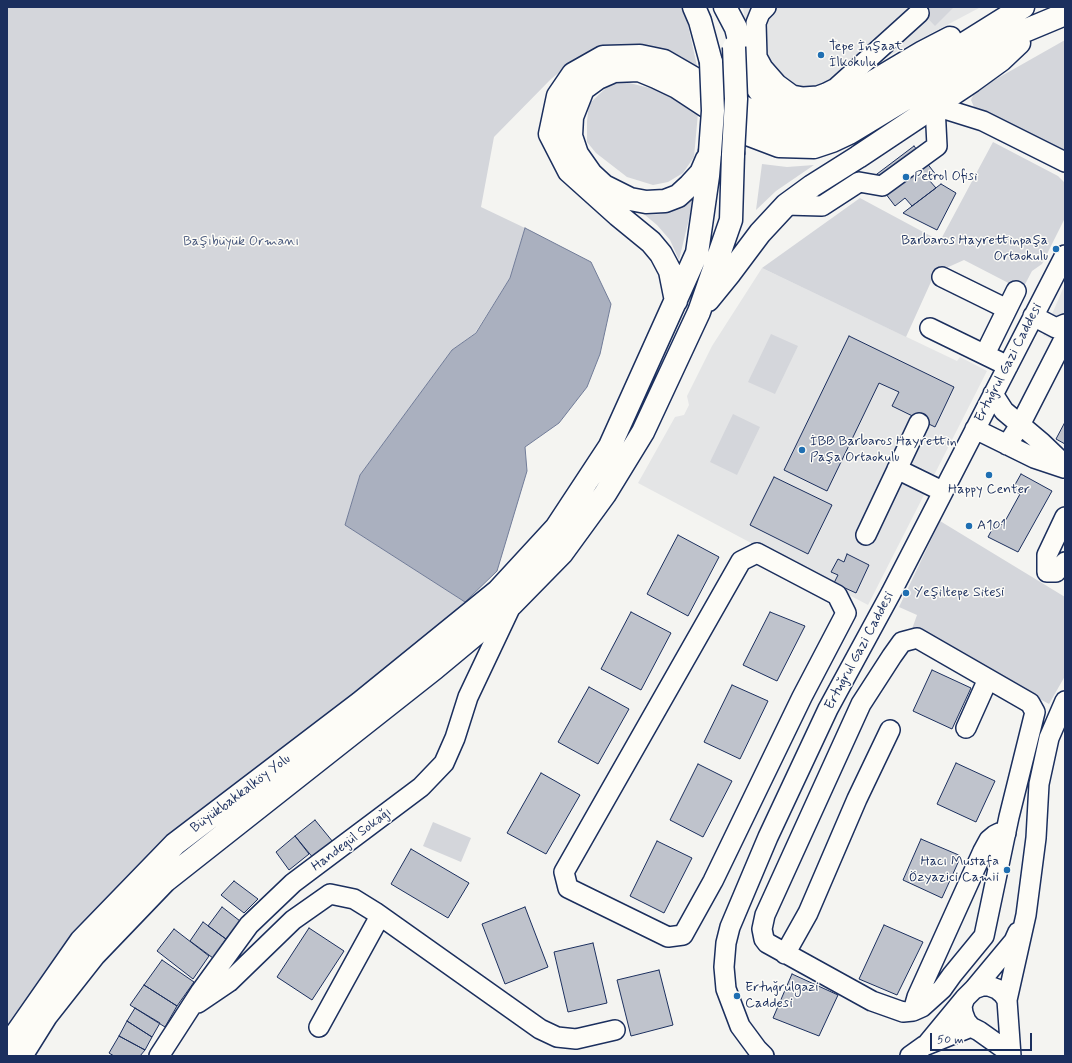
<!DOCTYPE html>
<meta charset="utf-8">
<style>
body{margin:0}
#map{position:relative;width:1072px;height:1063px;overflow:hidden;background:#f4f4f1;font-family:Mynerve,sans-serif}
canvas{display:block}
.frame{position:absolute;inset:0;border:8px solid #1b2f5e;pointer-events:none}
.scale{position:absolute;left:930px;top:1033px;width:102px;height:18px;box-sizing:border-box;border:2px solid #1b2f5e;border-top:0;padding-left:5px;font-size:12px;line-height:14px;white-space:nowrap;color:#1b2f5e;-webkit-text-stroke:3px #fdfcf7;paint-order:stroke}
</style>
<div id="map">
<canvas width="1072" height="1063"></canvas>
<div class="frame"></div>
<div class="scale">50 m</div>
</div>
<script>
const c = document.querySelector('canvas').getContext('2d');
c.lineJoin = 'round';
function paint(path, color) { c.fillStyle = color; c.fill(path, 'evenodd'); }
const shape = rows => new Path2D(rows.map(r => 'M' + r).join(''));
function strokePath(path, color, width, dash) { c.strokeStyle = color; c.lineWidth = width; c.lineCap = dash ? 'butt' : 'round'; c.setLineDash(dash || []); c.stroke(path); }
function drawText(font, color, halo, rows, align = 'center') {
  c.font = font + ' Mynerve,sans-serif'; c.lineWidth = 3; c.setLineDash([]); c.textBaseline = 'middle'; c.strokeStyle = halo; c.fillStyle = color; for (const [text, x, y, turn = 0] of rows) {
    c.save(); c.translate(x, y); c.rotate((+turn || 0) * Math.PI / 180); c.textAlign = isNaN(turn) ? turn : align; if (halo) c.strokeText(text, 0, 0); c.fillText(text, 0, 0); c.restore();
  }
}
const built = shape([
 [743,7,978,7,979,8,826,89,791,92,749,46],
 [762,268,957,361,960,357,987,371,868,605,638,483,675,417,684,415,689,405,687,396,712,346],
 [1065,284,1065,346,1043,335]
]);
const green = shape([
 [7,7,684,7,697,66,654,47,612,47,576,59,551,79,494,137,481,207,525,228,510,278,475,333,452,350,360,475,345,525,465,602,461,613,215,805,7,1038],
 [917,7,954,7,935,26],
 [1065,40,1065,153,979,111,974,107,971,100,975,91],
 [621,81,658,90,698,113,694,157,683,173,668,182,653,185,627,177,596,153,587,142,587,121,589,104,607,87],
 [993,142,1058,176,1065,183,1065,218,1042,264,1032,271,1022,290,964,260,935,273,906,337,762,268,860,198,940,241],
 [762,164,787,167,814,165,776,191,756,210],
 [696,190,679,260,670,240,657,225,645,215,660,214,680,207],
 [771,334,798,346,775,394,748,382],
 [733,414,760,427,737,475,710,462],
 [940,521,1065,597,1065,676,1049,704,912,629,917,615,899,607],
 [433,822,471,838,461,862,423,846]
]);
const water = shape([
 [525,228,591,262,611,304,600,354,587,387,559,423,525,447,527,471,497,571,465,602,345,525,360,475,452,350,476,333,510,278,525,228]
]);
const building = shape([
 [914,146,936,175,929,180,936,188,912,206,905,198,895,206,873,177,914,146],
 [941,184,956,193,937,230,903,213,941,184],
 [849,336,954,387,935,427,892,406,899,392,879,383,827,491,784,470,849,336],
 [1065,422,1065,444,1056,439,1065,422],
 [1021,474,1052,491,1018,552,988,537,996,522,1003,525,1020,494,1012,490,1021,474],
 [774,477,832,505,808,554,750,525,774,477],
 [678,535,719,557,688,616,647,594,678,535],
 [847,554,869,565,856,593,834,583,838,575,831,572,838,559,844,562,847,554],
 [631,612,671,633,641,690,601,669,631,612],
 [770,612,805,626,777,681,743,665,770,612],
 [932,670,971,688,952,729,913,711,932,670],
 [732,685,768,701,740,759,704,742,732,685],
 [589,687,629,709,598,764,558,742,589,687],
 [956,763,995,781,976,822,937,804,956,763],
 [698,764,732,781,703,837,670,820,698,764],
 [541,773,580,795,546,854,507,833,541,773],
 [315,820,333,842,314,859,295,836,315,820],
 [295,836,309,854,289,870,276,852,295,836],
 [921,839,961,856,942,898,903,880,921,839],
 [657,841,692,858,664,913,630,896,657,841],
 [411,849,469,883,448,918,391,884,411,849],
 [234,881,258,899,244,913,221,895,234,881],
 [222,907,240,921,226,939,208,926,222,907],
 [525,907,548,967,505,984,482,924,525,907],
 [203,922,226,939,213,958,190,941,203,922],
 [884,925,923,942,897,995,859,979,884,925],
 [309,928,344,951,312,1000,277,977,309,928],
 [174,929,209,956,193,979,157,951,174,929],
 [593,943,607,1003,568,1012,554,952,593,943],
 [162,960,194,982,177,1006,144,985,162,960],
 [659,970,673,1025,631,1036,617,980,659,970],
 [792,974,838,995,819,1036,773,1018,792,974],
 [144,985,177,1006,165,1027,130,1005,144,985],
 [135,1008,160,1023,152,1037,127,1021,135,1008],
 [127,1021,152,1037,145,1050,119,1036,127,1021],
 [119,1036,145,1050,140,1056,114,1056,109,1053,119,1036]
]);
const minor = shape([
 [766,7,760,13,756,23,757,57,763,68,777,84,792,95,803,97,818,96,826,93,836,88,919,13],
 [786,205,822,206,859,182,882,186,937,146,935,106,983,121,1065,162],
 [942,277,1007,309],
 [1033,316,1056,328,1065,324],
 [930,328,1008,366],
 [985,354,1016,291],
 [993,394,1004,411,1042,443,1065,465],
 [975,429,1034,458,1064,468],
 [1007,445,1020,425,1063,341],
 [897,469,942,491],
 [1065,517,1047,555,1047,572,1056,572,1065,562],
 [866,535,919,423],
 [757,553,837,595,846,613,802,697,713,881,683,935,668,937,568,888,564,872,741,561,757,553],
 [917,638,1030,703,1035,712,1009,817,984,936,952,975,942,989,922,1007,913,1011,903,1012,872,1001,767,943,764,939,762,929,765,915,861,704,892,656,902,642,917,638],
 [966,728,988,679],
 [785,954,808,913,857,799,890,730],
 [974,989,982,986,989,986,997,989,1003,994,1007,1000,1011,1056],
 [1007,1000,1026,915,1036,838,1039,784,1049,738,1065,701],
 [198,1003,229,982,293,920,330,894,354,899,375,912,540,1029,557,1037,576,1039,615,1030],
 [913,1011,917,997,983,851,989,840,995,835,999,833,1006,833],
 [319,1027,380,916],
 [927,1044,965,998],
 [1010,1053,979,1031,971,1027,966,1021,963,1013,962,1006,965,998,974,989,1014,941,1018,932],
 [159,1056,201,991,249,925,293,883,421,787,444,763,455,738,468,697,512,604],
 [764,1056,757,1049,740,1026,726,989,724,967,726,943,730,927,768,837,828,709,891,593,1065,255],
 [910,1056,924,1046,971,1027]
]);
const highway = shape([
 [694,7,700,21,711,62],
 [725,7,736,28,745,63,756,86,763,96,776,104,790,109,801,111,815,110,839,102,923,52,950,38],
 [707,159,701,173,690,185,678,196,665,201,646,202,630,199,604,186,591,174,577,154,571,136,572,117,583,89,598,78,614,71,639,70,656,77,677,87,750,135,779,146,814,147,832,141,849,133,943,76,1017,34,1065,14],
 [708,300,730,273,760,233,786,205,812,186,858,157,972,81,1001,60,1019,43],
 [676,301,670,271,661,254,651,242,618,215,569,171,550,134,558,96,573,74,603,57,640,56,664,61,773,124,808,131,827,125,922,70,1023,7],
 [7,1047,81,941,175,844,360,703,498,591,556,528,610,446,697,253,708,176,710,152],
 [21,1056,46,1016,94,955,165,881,435,668,512,604,562,553,605,494,643,432,699,312,731,220,733,154]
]);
const highwayBridge = shape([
 [710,152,713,111,711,62],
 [733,154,736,99,734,47]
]);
const markers = [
 [821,55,4,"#1f6fb2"],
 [906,177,4,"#1f6fb2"],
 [1056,249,4,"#1f6fb2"],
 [802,450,4,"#1f6fb2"],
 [989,475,4,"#1f6fb2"],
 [969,526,4,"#1f6fb2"],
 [906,593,4,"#1f6fb2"],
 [1007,870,4,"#1f6fb2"],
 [737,996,4,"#1f6fb2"]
];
const poiNames = [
 ["Tepe İnşaat",829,47],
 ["İlkokulu",829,63],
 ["Petrol Ofisi",914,177],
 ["Barbaros Hayrettinpaşa",1048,241,"right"],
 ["Ortaokulu",1048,257,"right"],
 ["İBB Barbaros Hayrettin",810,442],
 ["Paşa Ortaokulu",810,458],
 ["Happy Center",989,490,"center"],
 ["A101",977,526],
 ["Yeşiltepe Sitesi",914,593],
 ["Hacı Mustafa",999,862,"right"],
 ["Özyazici Camii",999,878,"right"],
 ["Ertuğrulgazi",745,988],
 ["Caddesi",745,1004]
];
const parkNames = [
 ["Başıbüyük Ormanı",241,242]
];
const streetNames = [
 ["Ertuğrul Gazi Caddesi",1009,363,-63],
 ["Ertuğrul Gazi Caddesi",860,651,-62],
 ["Büyükbakkalköy Yolu",241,794,-37],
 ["Handegül Sokağı",352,840,-37]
];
paint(built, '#e4e5e6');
paint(green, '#d4d6db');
paint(water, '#aab0bf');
strokePath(water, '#717c98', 1);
paint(building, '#bfc3cc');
strokePath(building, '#1b2f5e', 1);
strokePath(minor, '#1b2f5e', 22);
strokePath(highway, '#1b2f5e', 25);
strokePath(minor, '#fdfcf7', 19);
strokePath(highway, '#fdfcf7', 22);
strokePath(highwayBridge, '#1b2f5e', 25, []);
strokePath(highwayBridge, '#fdfcf7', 22);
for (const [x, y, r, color] of markers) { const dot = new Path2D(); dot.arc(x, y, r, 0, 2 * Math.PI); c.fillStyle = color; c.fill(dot); strokePath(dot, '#fdfcf7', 1.5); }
drawText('14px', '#1b2f5e', '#fdfcf7', poiNames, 'left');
drawText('14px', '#49597d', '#fdfcf7', parkNames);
drawText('14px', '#1b2f5e', '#fdfcf7', streetNames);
</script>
